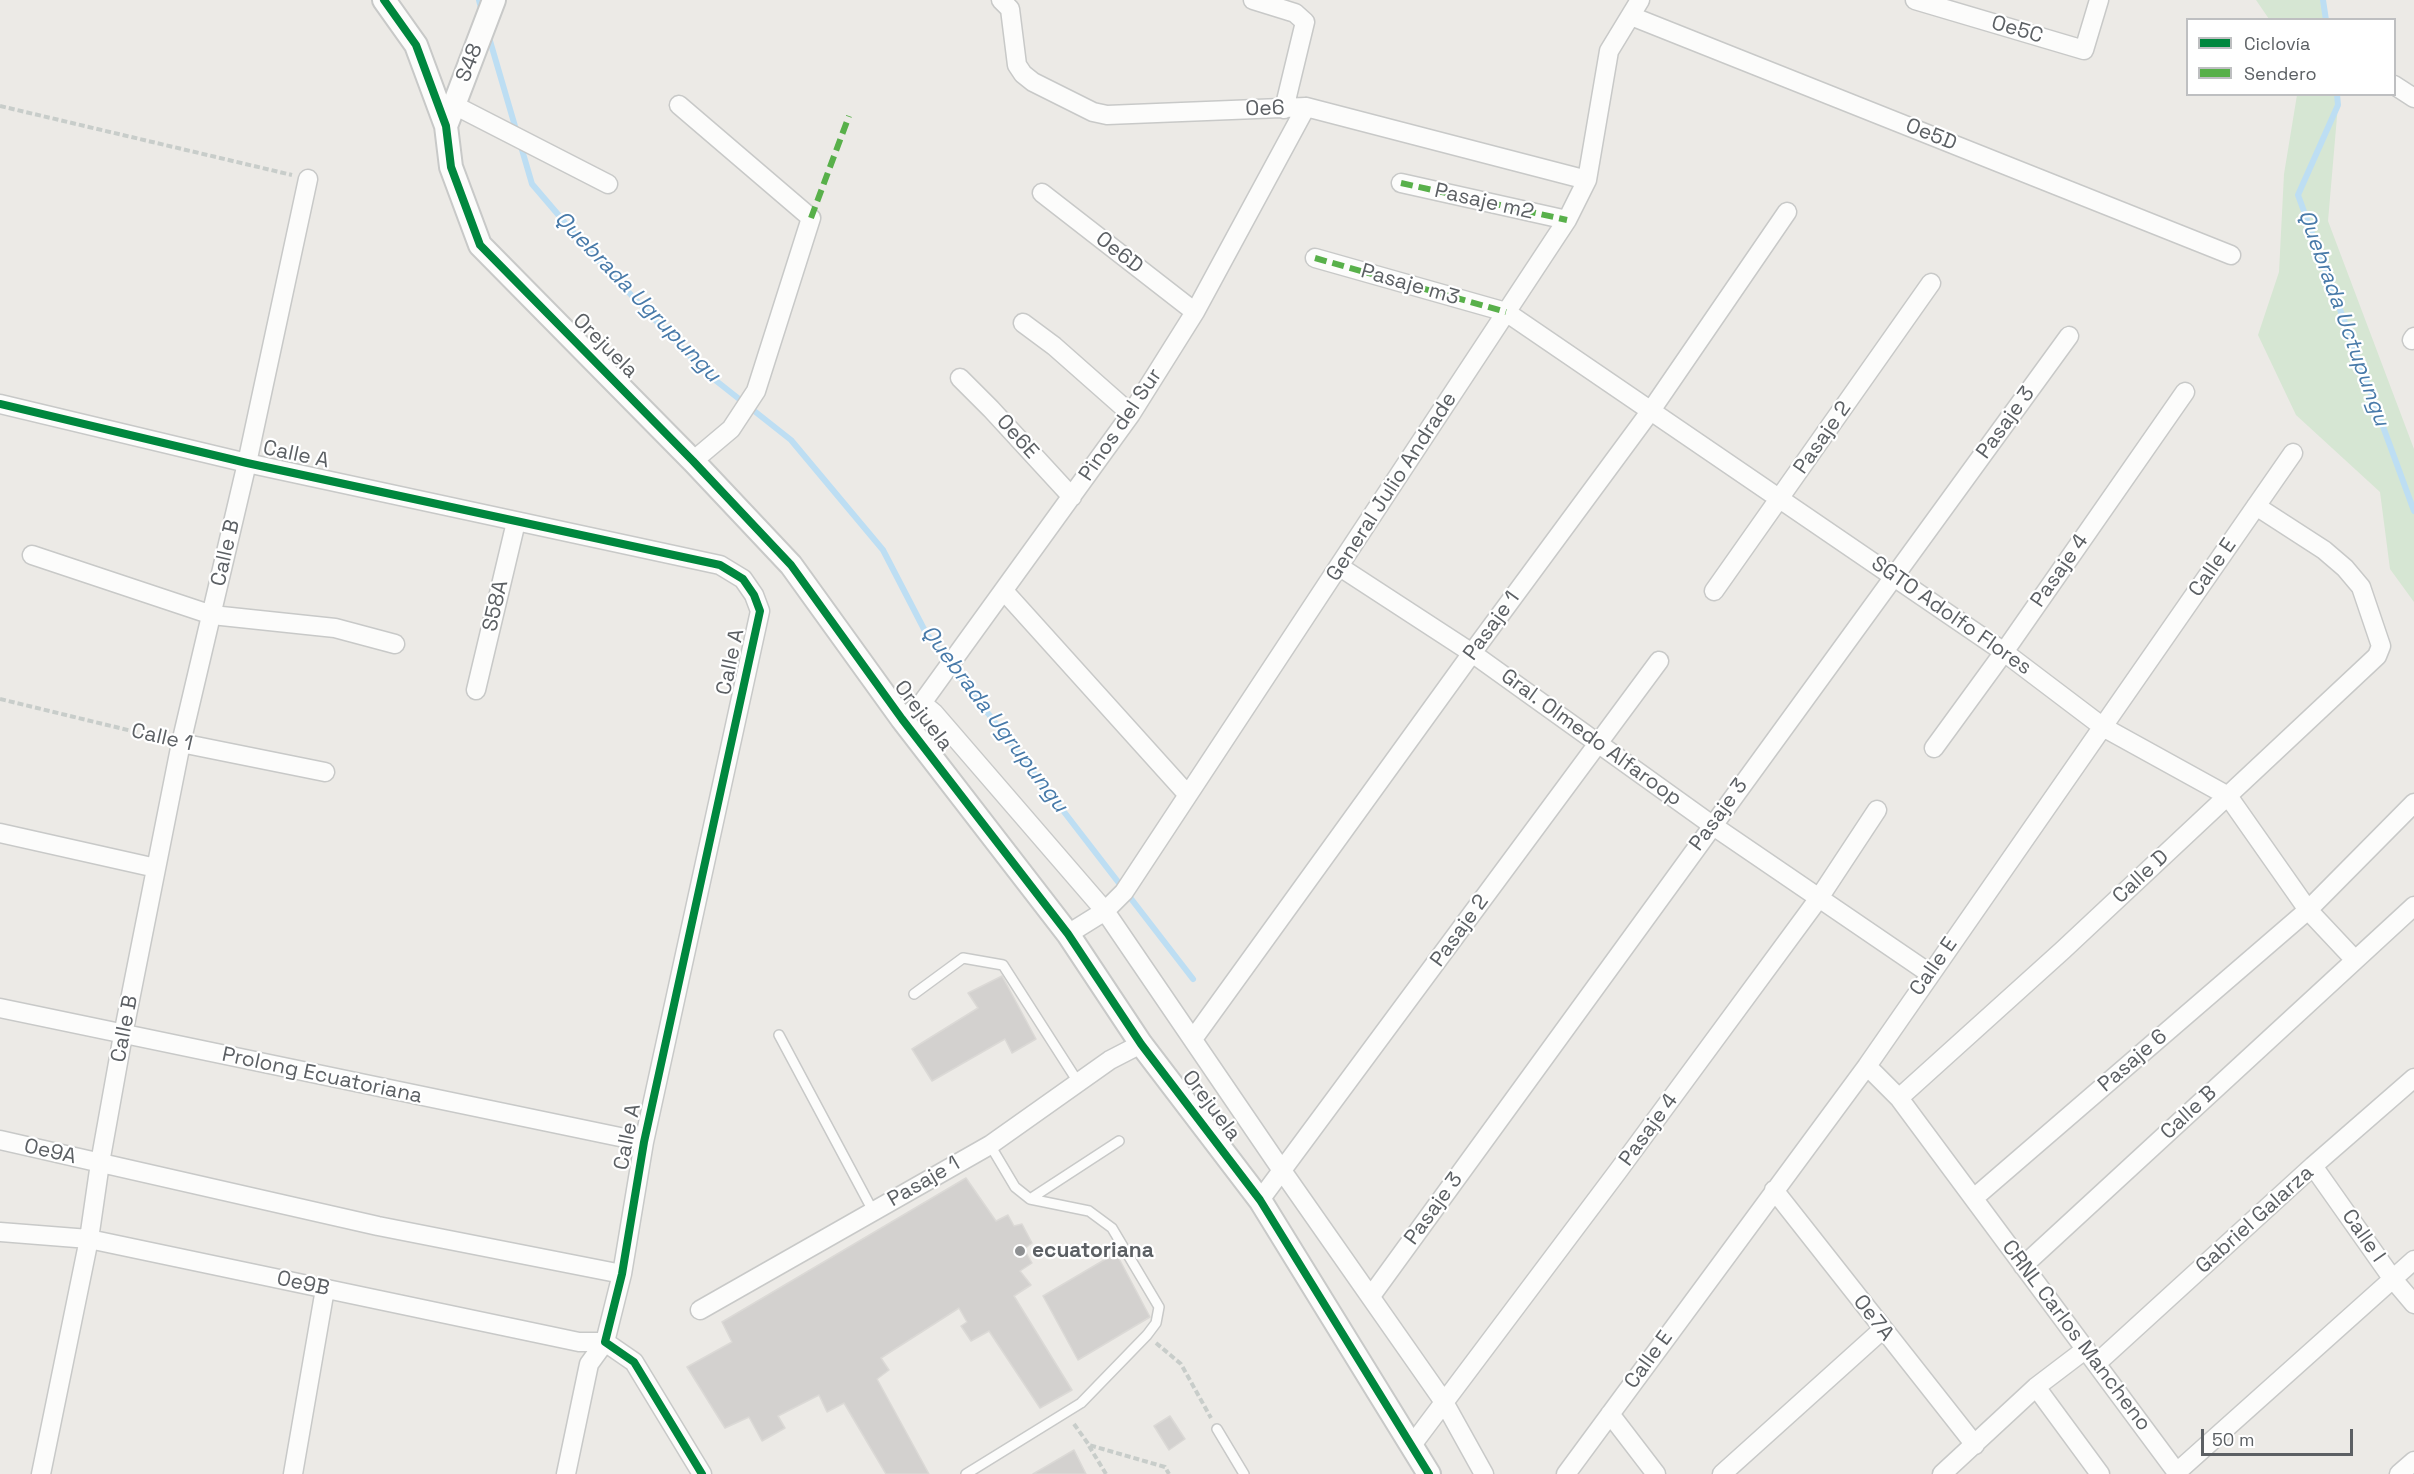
<!DOCTYPE html>
<meta charset="utf-8">
<style>
body{margin:0}
#map{position:relative;width:2414px;height:1474px;overflow:hidden;background:#eceae6;font-family:"Space Grotesk",sans-serif}
canvas{display:block}
.legend{position:absolute;left:2186px;top:18px;width:210px;height:78px;box-sizing:border-box;background:#fff;border:2px solid #bebfc1;margin:0;padding:8px 10px;list-style:none;font-size:18px;color:#5c6064}
.legend li{display:flex;align-items:center;gap:12px;height:30px}
.legend b{width:30px;border:2px solid #bebfc1}
.scale{position:absolute;left:2201px;top:1429px;width:152px;height:27px;box-sizing:border-box;border:3px solid #5c6064;border-top:0;padding-left:8px;font-size:18px;line-height:21px;white-space:nowrap;color:#5c6064;-webkit-text-stroke:4px #fff;paint-order:stroke}
</style>
<div id="map">
<canvas width="2414" height="1474"></canvas>
<ul class="legend">
<li><b style="height:8px;background:#00873e"></b>Ciclovía</li>
<li><b style="height:8px;background:#58b04a"></b>Sendero</li>
</ul>
<div class="scale">50 m</div>
</div>
<script>
const c = document.querySelector('canvas').getContext('2d');
c.lineJoin = 'round';
function paint(path, color) { c.fillStyle = color; c.fill(path, 'evenodd'); }
const shape = rows => new Path2D(rows.map(r => 'M' + r).join(''));
function strokePath(path, color, width, dash) { c.strokeStyle = color; c.lineWidth = width; c.lineCap = dash ? 'butt' : 'round'; c.setLineDash(dash || []); c.stroke(path); }
function drawText(font, color, halo, rows, align = 'center') {
  c.font = font + ' "Space Grotesk",sans-serif'; c.lineWidth = 4.5; c.setLineDash([]); c.textBaseline = 'middle'; c.strokeStyle = halo; c.fillStyle = color; for (const [text, x, y, turn = 0] of rows) {
    c.save(); c.translate(x, y); c.rotate((+turn || 0) * Math.PI / 180); c.textAlign = isNaN(turn) ? turn : align; if (halo) c.strokeText(text, 0, 0); c.fillText(text, 0, 0); c.restore();
  }
}
const green = shape([
 [2256,0,2323,0,2326,19,2269,19],
 [2297,95,2337,95,2338,105,2328,221,2414,449,2414,602,2390,569,2380,492,2296,415,2258,335,2279,272,2284,174]
]);
const stream = shape([
 [479,0,482,12],
 [2323,0,2326,20],
 [488,34,517,133],
 [2337,94,2338,105,2298,195,2414,511],
 [520,143,532,184,591,253,705,372,791,440,883,550,926,633,1193,979]
]);
const building = shape([
 [1002,976,1036,1039,1012,1053,1005,1039,932,1081,912,1049,978,1008,968,993,1002,976],
 [966,1178,996,1221,1008,1215,1014,1226,1022,1224,1032,1243,1024,1249,1032,1263,1020,1271,1031,1285,1014,1296,1072,1390,1040,1408,989,1331,971,1341,961,1326,967,1322,959,1308,881,1358,889,1370,877,1379,929,1474,886,1474,844,1403,827,1412,819,1395,778,1416,785,1428,762,1441,749,1417,725,1428,687,1367,732,1342,722,1322,966,1178],
 [1116,1253,1150,1317,1078,1360,1043,1296,1116,1253],
 [1170,1416,1185,1439,1169,1450,1154,1426,1170,1416],
 [1074,1450,1086,1474,1033,1474,1074,1450]
]);
const path = shape([
 [0,106,292,175],
 [0,699,165,739],
 [1156,1343,1181,1364,1211,1418],
 [1074,1424,1089,1445,1165,1467,1169,1474],
 [1089,1446,1106,1474]
]);
const service = shape([
 [914,994,963,958,1003,965,1078,1082],
 [779,1035,873,1211],
 [1030,1199,1119,1141],
 [1217,1429,1244,1474],
 [966,1474,1081,1403,1147,1335,1156,1323,1159,1307,1112,1228,1089,1211,1030,1199,1015,1187,990,1145]
]);
const minor = shape([
 [1001,0,1010,9,1017,65,1023,74,1033,82,1093,112,1107,115,1306,107,1587,180],
 [1253,0,1295,13,1305,22,1284,109],
 [1915,0,2084,50,2099,0],
 [1631,16,2231,255],
 [2394,85,2414,98],
 [454,105,608,184],
 [679,105,811,218,756,391,731,429,693,461],
 [1401,183,1567,220],
 [1042,193,1195,312],
 [1315,258,1506,312,2004,652,2103,727,2228,796,2308,910,2355,960],
 [1023,323,1054,346,1131,414],
 [2412,340,2414,337],
 [960,378,991,409,1072,497],
 [0,404,247,463,720,565,743,579,754,595,760,611,644,1142,622,1274,605,1342,634,1362,702,1474],
 [32,555,212,615,335,628,395,644],
 [1340,567,1472,653,1712,825,1929,973],
 [1004,591,1188,795],
 [1714,591,1931,283],
 [476,690,516,522],
 [922,703,934,713,1105,911,1283,1172,1444,1402,1484,1474],
 [902,719,922,703,1131,414,1195,312,1306,107],
 [181,743,325,772],
 [1934,748,2004,652,2185,392],
 [0,833,156,868],
 [1068,934,1105,911,1124,892,1567,220,1587,180,1609,51,1640,0],
 [0,1008,644,1142],
 [1193,1039,1472,653,1652,409,1787,212],
 [1867,1066,1899,1098,2178,1474],
 [1899,1098,2063,950,2377,656,2381,646,2361,587,2345,568,2324,550,2256,506],
 [0,1140,378,1226,622,1274],
 [2313,1166,2392,1278,2414,1304],
 [1774,1190,1975,1445],
 [1974,1198,2308,910,2414,803],
 [1260,1200,1659,661],
 [0,1232,89,1239,579,1342,605,1342],
 [2023,1266,2414,906],
 [1371,1296,2069,336],
 [700,1310,990,1145,1110,1060,1141,1044],
 [2097,1363,2313,1166,2414,1078],
 [2036,1387,2100,1474],
 [1610,1414,1656,1474],
 [1412,1445,1618,1171,1819,898,1877,810],
 [2177,1472,2414,1260],
 [41,1474,89,1239,100,1163,123,1035,181,743,247,463,308,179],
 [293,1474,325,1289],
 [566,1474,589,1364,605,1342],
 [1566,1474,1867,1066,2293,453],
 [1722,1474,1882,1330],
 [1942,1474,2036,1387,2086,1349],
 [2399,1474,2414,1461]
]);
const tertiary = shape([
 [384,0,416,45,446,126,451,167,480,245,693,461,791,565,902,719,1068,934,1141,1044,1260,1200,1429,1474],
 [446,126,494,0]
]);
const quiet = shape([
 [1401,183,1567,220],
 [811,218,849,116],
 [1315,258,1506,312]
]);
const cycleway = shape([
 [384,0,416,45,446,126,451,167,480,245,693,461,791,565,902,719,1068,934,1141,1044,1260,1200,1429,1474],
 [0,404,247,463,720,565,743,579,754,595,760,611,644,1142,622,1274,605,1342,634,1362,702,1474]
]);
const markers = [
 [1020,1251,6,"#8e9092"]
];
const streetNames = [
 ["Oe5C",2017,30,16],
 ["S48",470,63,-69],
 ["Oe6",1265,109,-2],
 ["Oe5D",1931,135,22],
 ["Pasaje m2",1484,202,13],
 ["Oe6D",1119,253,38],
 ["Pasaje m3",1410,285,16],
 ["Orejuela",605,346,45],
 ["Pasaje 3",2006,423,-54],
 ["Pinos del Sur",1121,425,-56],
 ["Oe6E",1017,437,48],
 ["Pasaje 2",1823,438,-55],
 ["Calle A",296,455,12],
 ["General Julio Andrade",1392,487,-57],
 ["Calle B",226,553,-77],
 ["Calle E",2213,568,-55],
 ["Pasaje 4",2060,571,-55],
 ["S58A",496,606,-77],
 ["SGTO Adolfo Flores",1951,616,35],
 ["Pasaje 1",1492,626,-54],
 ["Calle A",731,662,-78],
 ["Orejuela",923,716,53],
 ["Calle 1",162,738,13],
 ["Gral. Olmedo Alfaroop",1591,738,36],
 ["Pasaje 3",1719,815,-54],
 ["Calle D",2141,877,-43],
 ["Pasaje 2",1460,931,-54],
 ["Calle E",1934,967,-55],
 ["Calle B",125,1029,-79],
 ["Pasaje 6",2133,1061,-41],
 ["Prolong Ecuatoriana",322,1076,12],
 ["Orejuela",1211,1106,53],
 ["Calle B",2189,1113,-43],
 ["Pasaje 4",1649,1130,-54],
 ["Calle A",628,1137,-79],
 ["Oe9A",50,1152,13],
 ["Pasaje 1",924,1182,-30],
 ["Pasaje 3",1434,1209,-54],
 ["Gabriel Galarza",2255,1220,-42],
 ["Calle I",2363,1236,55],
 ["Oe9B",303,1284,12],
 ["Oe7A",1873,1318,52],
 ["CRNL Carlos Mancheno",2076,1336,53],
 ["Calle E",1649,1360,-54]
];
const poiNames = [
 ["ecuatoriana",1032,1251]
];
const waterNames = [
 ["Quebrada Ugrupungu",637,297,46],
 ["Quebrada Uctupungu",2343,318,70],
 ["Quebrada Ugrupungu",994,719,53]
];
paint(green, '#d6e6d3');
strokePath(stream, '#bddef3', 6);
paint(building, '#d3d1cf');
strokePath(building, '#dbd9d6', 1.5);
strokePath(service, '#c8c9c8', 12);
strokePath(minor, '#c8c9c8', 21);
strokePath(tertiary, '#c8c9c8', 26);
strokePath(path, '#c8cdca', 4, [6, 3]);
strokePath(service, '#fcfcfb', 9);
strokePath(minor, '#fcfcfb', 18);
strokePath(tertiary, '#fcfcfb', 22);
strokePath(quiet, '#58b04a', 6, [12, 6]);
strokePath(cycleway, '#00873e', 8);
for (const [x, y, r, color] of markers) { const dot = new Path2D(); dot.arc(x, y, r, 0, 2 * Math.PI); c.fillStyle = color; c.fill(dot); strokePath(dot, '#fff', 2); }
drawText('21px', '#5c6064', '#fff', streetNames);
drawText('bold 21px', '#5c6064', '#fff', poiNames, 'left');
drawText('italic 22px', '#487aa9', '#fff', waterNames);
</script>
